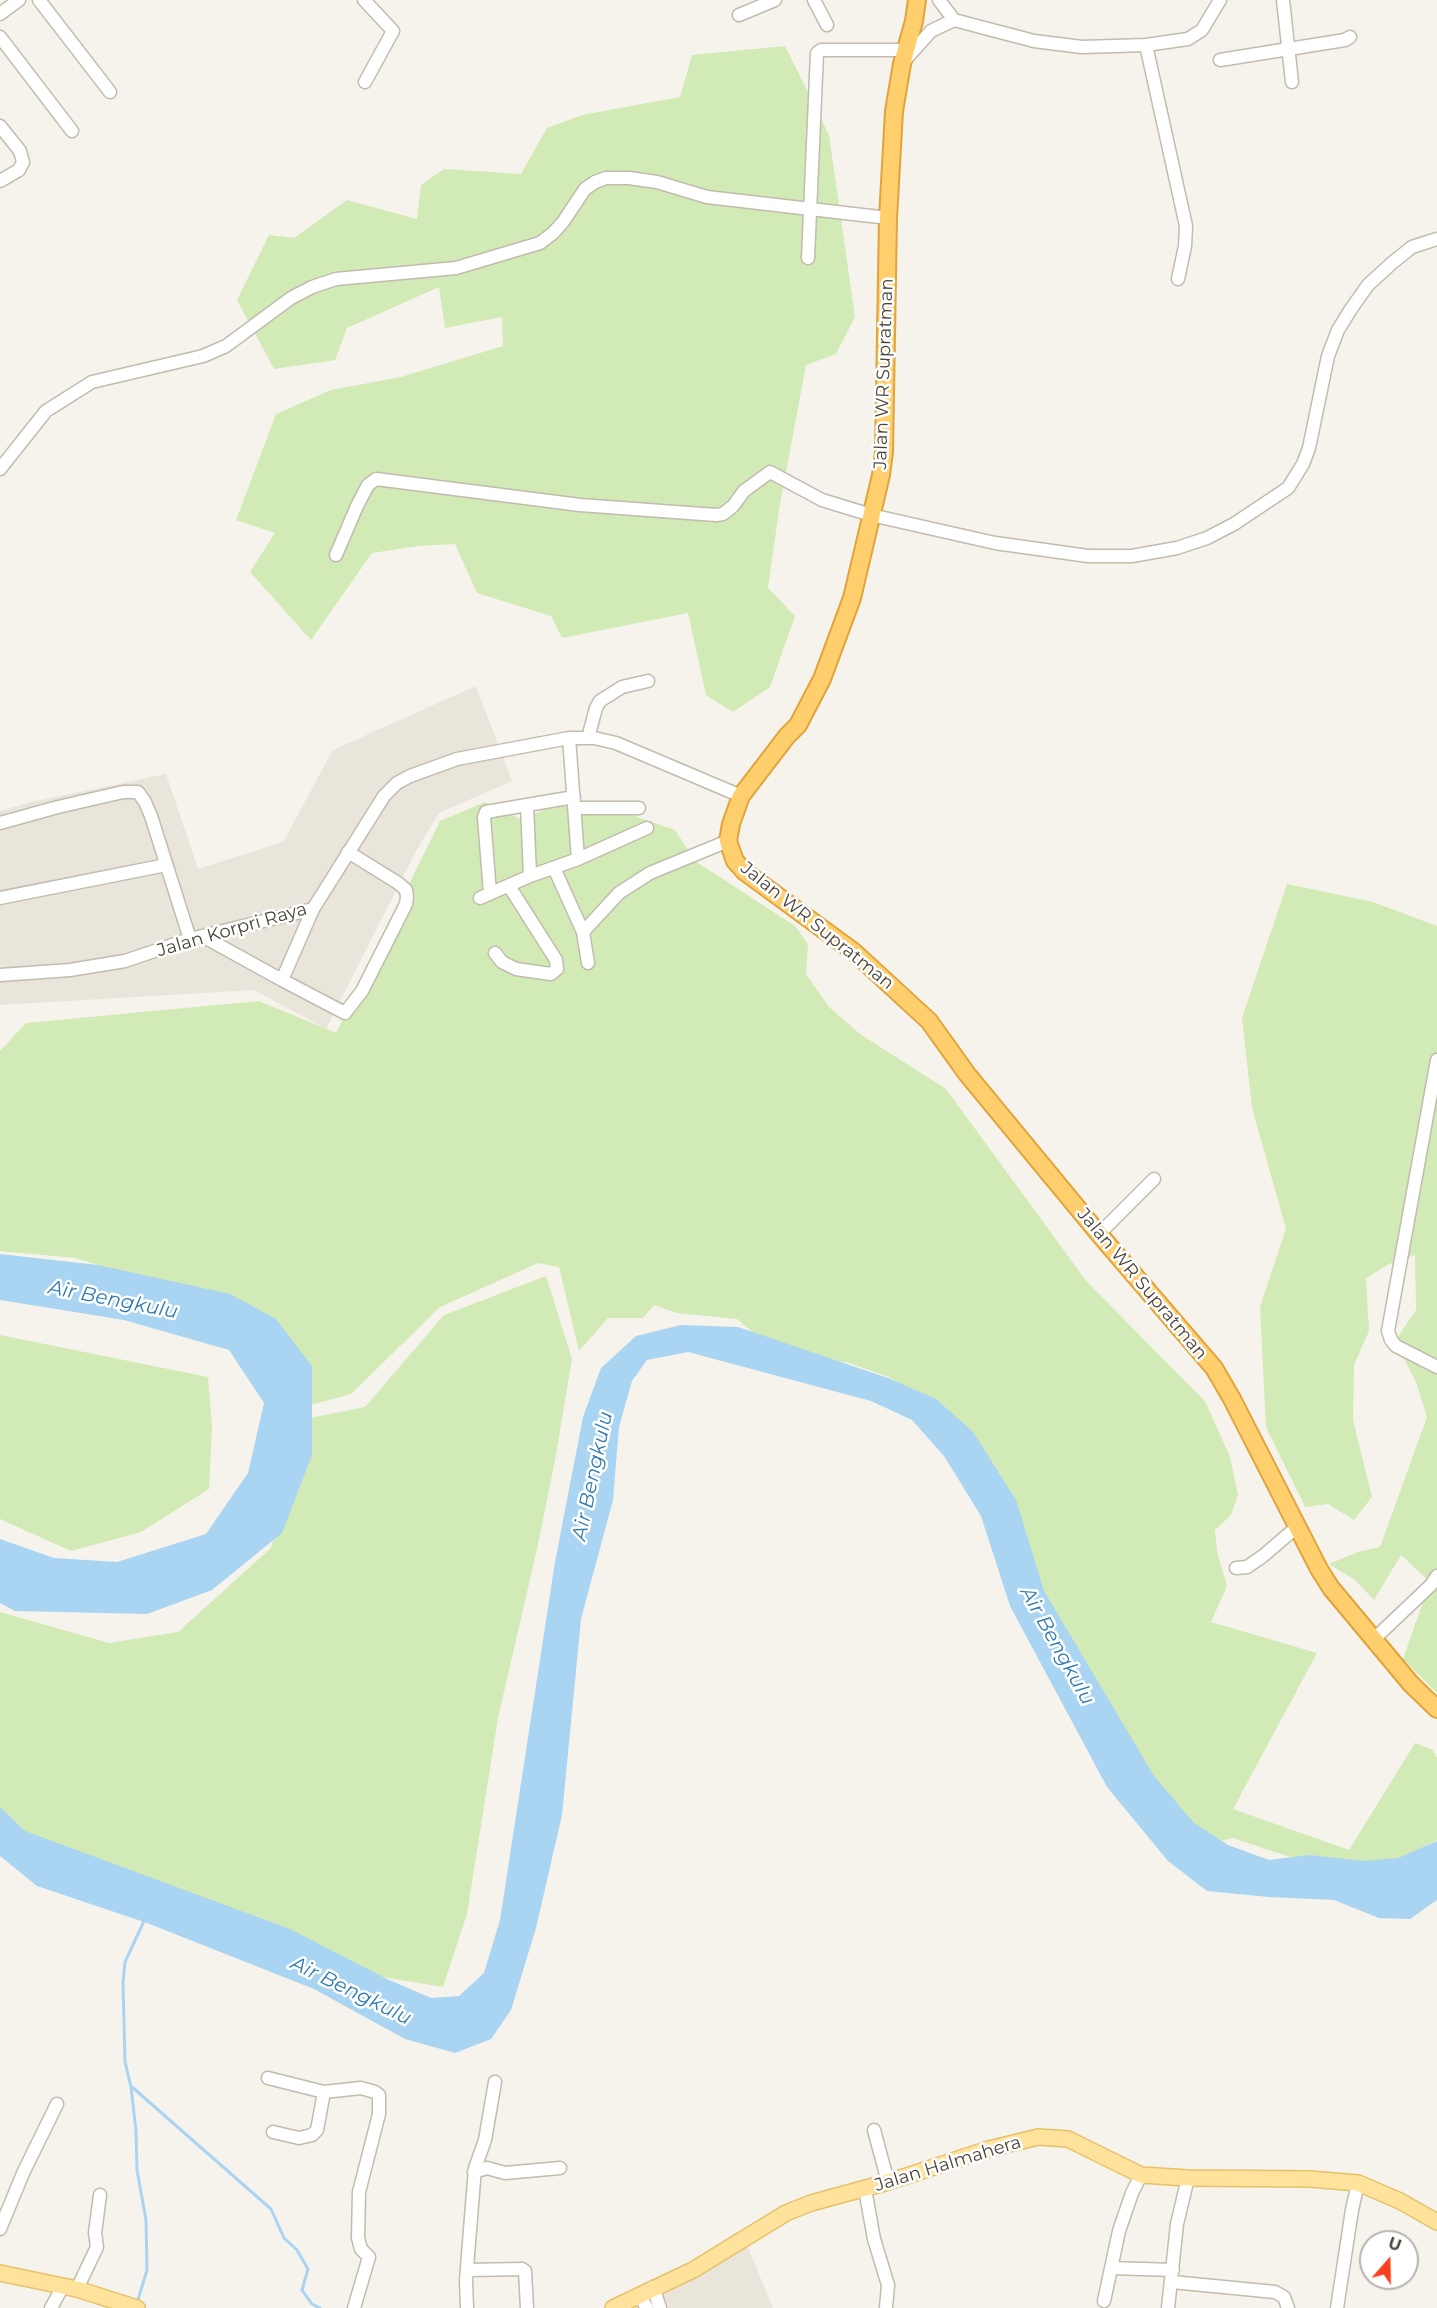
<!DOCTYPE html>
<style>
body{margin:0}
#map{position:relative;width:1437px;height:2308px;overflow:hidden;background:#f6f3ec;font-family:Montserrat,sans-serif}
canvas{display:block}
.north{position:absolute;left:1359px;top:2230px;width:60px;height:60px;box-sizing:border-box;background:#fff;border:2px solid #b7b4b0;border-radius:50%;rotate:20deg;font-size:16px;font-weight:700;line-height:24px;text-align:center;color:#4b4439}
.north::after{content:'';display:block;margin:auto;width:21px;height:27px;background:#fc3f1d;clip-path:polygon(50% 0,100% 100%,50% 72%,0 100%)}
</style>
<div id="map">
<canvas width="1437" height="2308"></canvas>
<div class="north">U</div>
</div>
<script>
const c = document.querySelector('canvas').getContext('2d');
c.lineJoin = 'round';
function paint(path, color) { c.fillStyle = color; c.fill(path, 'evenodd'); }
const shape = rows => new Path2D(rows.map(r => 'M' + r).join(''));
function strokePath(path, color, width, dash) { c.strokeStyle = color; c.lineWidth = width; c.lineCap = dash ? 'butt' : 'round'; c.setLineDash(dash || []); c.stroke(path); }
function drawText(font, color, halo, rows, align = 'center') {
  c.font = font + ' Montserrat,sans-serif'; c.lineWidth = 5; c.setLineDash([]); c.textBaseline = 'middle'; c.strokeStyle = halo; c.fillStyle = color; for (const [text, x, y, turn = 0] of rows) {
    c.save(); c.translate(x, y); c.rotate((+turn || 0) * Math.PI / 180); c.textAlign = isNaN(turn) ? turn : align; if (halo) c.strokeText(text, 0, 0); c.fillText(text, 0, 0); c.restore();
  }
}
const residential = shape([
 [476,686,512,781,439,813,415,853,326,1029,254,990,0,1005,0,811,31,802,166,774,198,869,283,842,333,750],
 [746,2243,773,2308,623,2308]
]);
const green = shape([
 [785,46,829,135,855,317,836,354,806,365,779,510,768,588,795,616,770,687,733,712,706,695,688,613,562,638,551,616,477,593,455,544,419,546,372,553,311,640,250,572,275,533,236,520,276,414,331,390,401,377,503,346,502,317,445,328,439,287,347,328,335,360,274,369,237,300,269,235,294,238,347,200,417,219,421,185,444,169,521,174,547,128,582,115,680,97,692,55],
 [565,800,634,816,675,830,695,861,795,926,808,944,806,974,829,1007,860,1034,946,1089,1087,1282,1205,1401,1230,1457,1238,1495,1231,1515,1215,1530,1217,1552,1227,1586,1211,1622,1317,1653,1233,1809,1349,1850,1415,1743,1433,1750,1437,1758,1437,1840,1427,1845,1397,1868,1296,1859,1233,1838,1201,1846,1169,1811,916,1395,889,1377,846,1362,785,1360,737,1319,677,1313,654,1305,643,1318,608,1318,579,1351,559,1267,538,1263,440,1307,351,1394,303,1407,231,1305,75,1258,0,1251,0,1051,26,1023,259,1001,336,1033,440,821,485,802,522,820],
 [1287,884,1373,902,1437,926,1437,1693,1403,1659,1430,1582,1401,1555,1374,1600,1355,1580,1329,1564,1358,1552,1380,1547,1427,1417,1416,1382,1395,1341,1416,1310,1415,1255,1389,1264,1366,1278,1369,1331,1354,1365,1353,1420,1372,1497,1354,1520,1328,1504,1305,1507,1266,1427,1260,1307,1286,1229,1252,1108,1242,1018],
 [546,1276,572,1359,555,1460,537,1549,498,1718,467,1914,443,1987,371,1975,50,1853,0,1811,0,1612,109,1643,178,1632,271,1548,310,1418,365,1407,444,1315],
 [0,1335,208,1377,212,1427,209,1489,141,1532,71,1551,0,1519]
]);
const water = shape([
 [0,1254,98,1265,230,1294,276,1319,312,1366,312,1455,282,1533,212,1590,147,1614,15,1611,0,1603,0,1539,54,1558,117,1562,206,1534,248,1473,264,1403,229,1350,124,1320,0,1300],
 [681,1325,738,1327,888,1378,936,1399,973,1432,1016,1500,1044,1591,1154,1776,1194,1823,1228,1845,1269,1860,1309,1855,1365,1861,1398,1858,1437,1841,1437,1900,1410,1919,1379,1918,1334,1900,1269,1897,1207,1891,1168,1861,1107,1787,1010,1606,981,1516,944,1456,912,1420,871,1401,688,1352,647,1360,632,1381,619,1427,613,1500,581,1619,562,1815,536,1928,511,2010,491,2039,455,2053,405,2039,314,1989,147,1923,37,1886,0,1856,0,1807,25,1831,290,1929,387,1979,431,1998,459,1996,484,1973,500,1920,555,1562,583,1417,601,1368,636,1336]
]);
const stream = shape([
 [132,2087,271,2209,284,2238,297,2250,308,2269,302,2290,312,2304,320,2308],
 [137,2303,147,2270,146,2220,137,2170,136,2131,131,2087,125,2062,123,1983,125,1962,145,1919]
]);
const minor = shape([
 [39,0,110,92],
 [364,0,393,31,365,82],
 [814,0,827,25],
 [939,0,954,20,1034,41,1082,47,1146,45,1188,39,1202,30,1220,0],
 [1283,0,1292,82],
 [0,14,19,0],
 [739,15,775,0],
 [0,37,72,131],
 [1146,45,1186,226,1185,246,1178,279],
 [905,60,931,31,954,20],
 [1220,60,1345,40,1350,37],
 [0,126,20,151,23,162,19,170,0,181],
 [808,258,817,53,821,50,906,50],
 [0,469,46,411,92,382,203,356,226,346,291,298,312,287,336,279,456,268,540,243,553,233,563,222,585,189,595,182,606,178,629,178,657,182,707,197,888,218],
 [336,555,357,506,368,485,376,479,580,505,716,515,723,514,733,506,744,491,770,472,822,500,871,515,995,543,1088,556,1132,556,1177,548,1207,538,1234,524,1288,488,1303,464,1309,448,1328,356,1338,330,1351,309,1368,285,1392,263,1412,247,1437,239],
 [569,738,578,859],
 [588,738,596,708,600,701,622,687,648,681],
 [527,805,530,876],
 [574,808,639,808],
 [0,823,58,807,123,792,138,792,145,802,151,816,190,939],
 [554,868,583,932,588,963],
 [490,893,484,817,486,812,574,797],
 [0,898,166,865],
 [480,898,530,876,578,859,647,828],
 [583,932,619,893,650,873,728,841],
 [204,937,282,980,313,909],
 [495,953,502,962,516,969,551,974,557,969,556,960,509,886],
 [0,975,70,970,125,961,190,939,313,909,384,796,397,783,410,776,457,759,569,738,594,738,616,743,741,796],
 [282,980,345,1013,362,991,406,904,407,897,406,890,398,883,348,852],
 [1437,1060,1388,1331,1391,1340,1396,1346,1437,1367],
 [1099,1234,1154,1179],
 [1236,1568,1247,1567,1263,1556,1298,1526],
 [1373,1640,1431,1585,1437,1576],
 [268,2078,324,2092,361,2088,375,2092,379,2095,379,2114,359,2192,358,2238,361,2249,369,2257,354,2308],
 [874,2130,888,2182],
 [273,2132,299,2138,312,2135,317,2130,324,2092],
 [474,2172,487,2168,505,2173,560,2168],
 [865,2189,874,2239,888,2285,886,2308],
 [0,2229,24,2171,57,2104],
 [1111,2268,1173,2270],
 [467,2270,522,2269,525,2271,527,2308],
 [1172,2282,1275,2292,1284,2297,1288,2308],
 [653,2287,660,2308],
 [77,2289,97,2247,95,2233,100,2195],
 [639,2295,647,2308],
 [1104,2301,1119,2231,1132,2193,1141,2175],
 [51,2308,63,2286],
 [467,2308,466,2280,475,2168,485,2140,495,2082],
 [1168,2308,1177,2224,1188,2178],
 [1337,2308,1352,2210,1358,2183]
]);
const major = shape([
 [0,2273,77,2289,137,2308],
 [613,2308,693,2270,786,2213,811,2203,888,2182,989,2149,1038,2137,1068,2139,1141,2175,1188,2178,1310,2179,1358,2183,1400,2201,1437,2222]
]);
const highway = shape([
 [917,0,914,21,902,64,894,111,888,218,884,452,881,475,852,598,822,679,798,725,787,736,741,796,731,824,728,841,735,861,745,872,854,952,929,1021,967,1074,1099,1234,1214,1368,1232,1399,1319,1569,1331,1588,1411,1684,1437,1709]
]);
const streetNames = [
 ["Jalan WR Supratman",884,374,-88],
 ["Jalan WR Supratman",817,926,39],
 ["Jalan Korpri Raya",232,930,-16],
 ["Jalan WR Supratman",1142,1284,50],
 ["Jalan Halmahera",948,2164,-17]
];
const waterNames = [
 ["Air Bengkulu",113,1300,11],
 ["Air Bengkulu",593,1476,-78],
 ["Air Bengkulu",1057,1646,61],
 ["Air Bengkulu",351,1991,26]
];
paint(residential, '#eae5da');
paint(green, '#d2eab5');
paint(water, '#a9d4f2');
strokePath(stream, '#a9d4f2', 3);
strokePath(minor, '#c2bbae', 15);
strokePath(major, '#e6c16a', 18);
strokePath(highway, '#e0a43c', 20);
strokePath(minor, '#fff', 12);
strokePath(major, '#ffe39c', 15);
strokePath(highway, '#ffcf6e', 16);
drawText('18px', '#4b4439', '#fff', streetNames);
drawText('italic 20px', '#2e7ab2', '#fff', waterNames);
</script>
